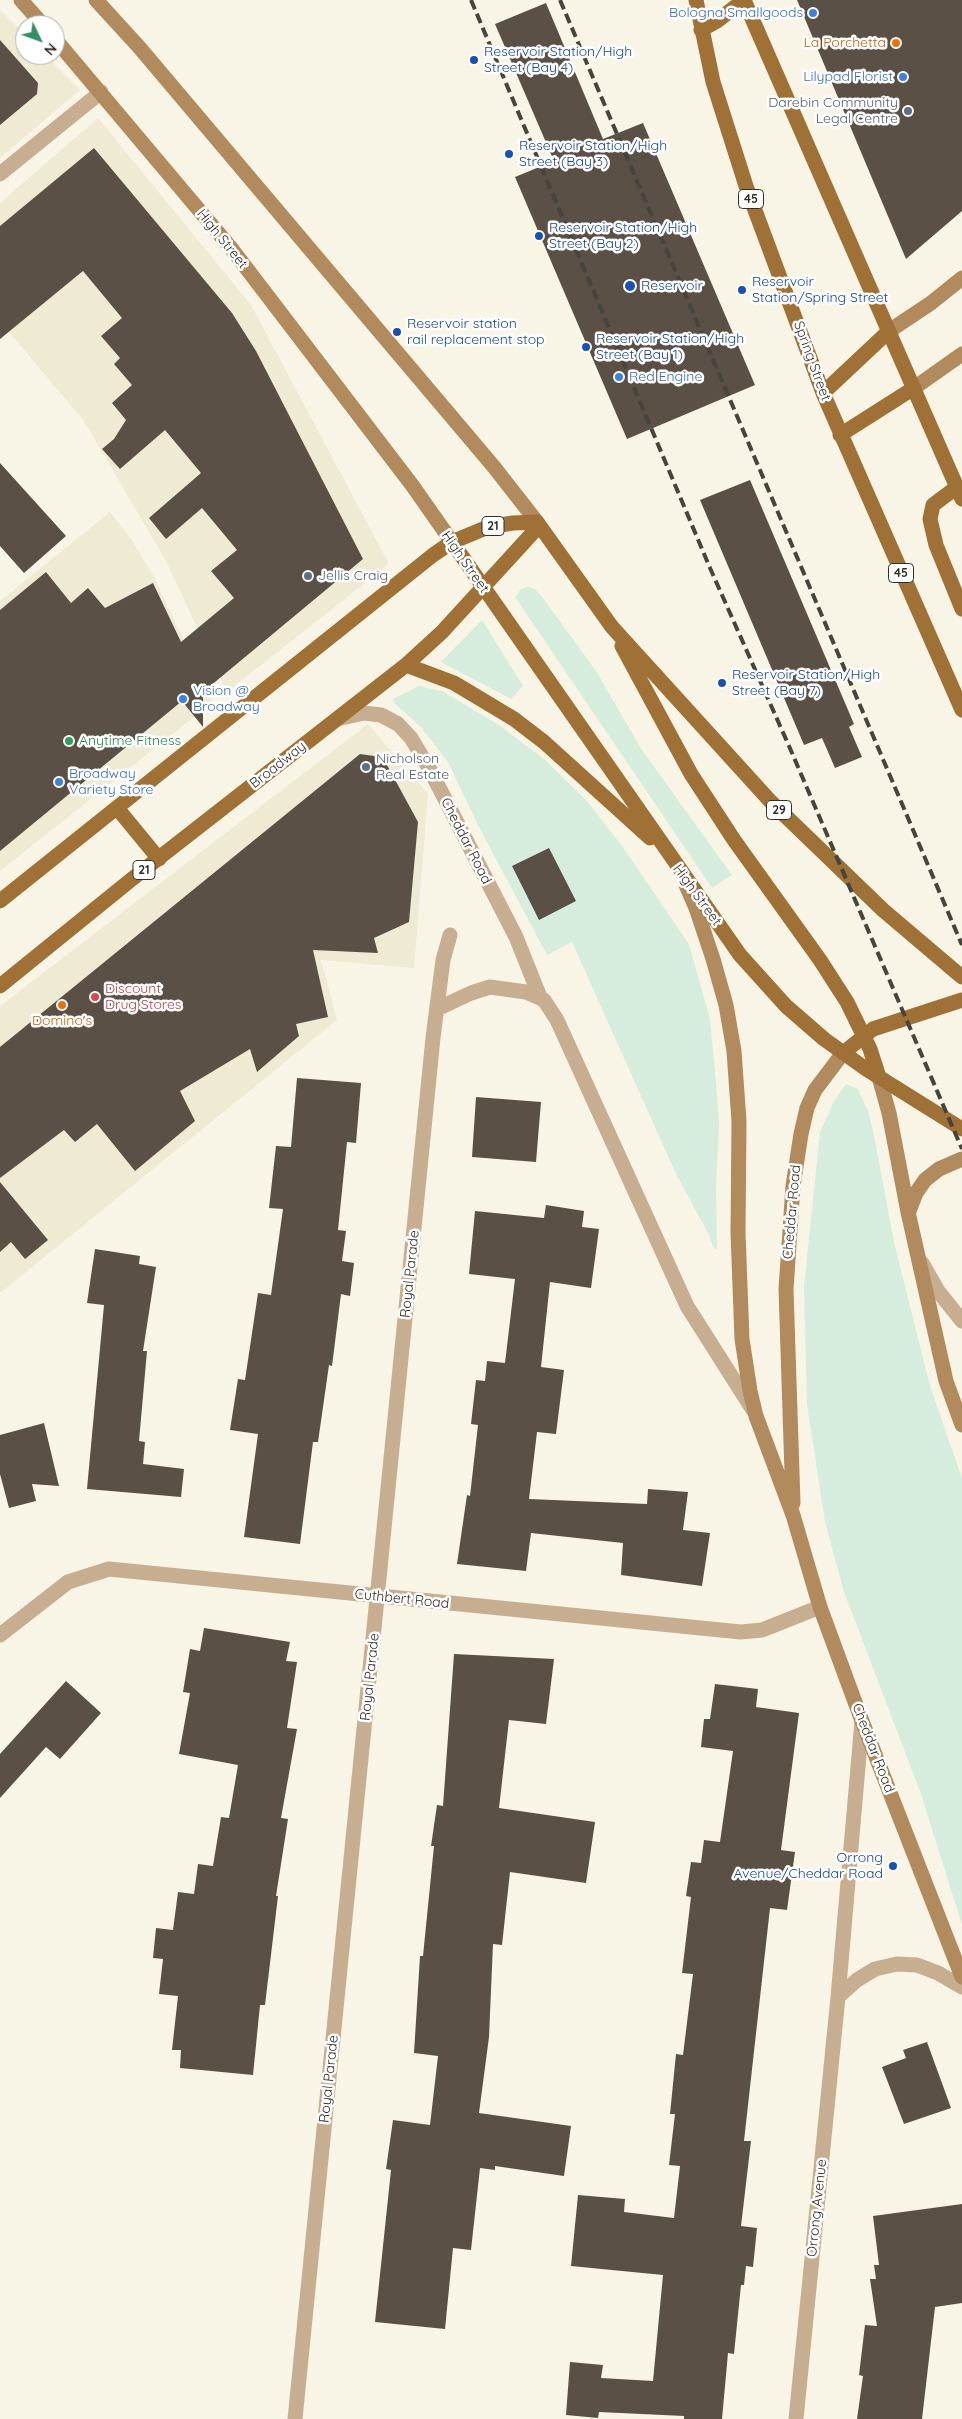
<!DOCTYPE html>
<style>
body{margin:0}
#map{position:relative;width:962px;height:2419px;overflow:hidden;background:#f9f5e6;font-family:Quicksand,sans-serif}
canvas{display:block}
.north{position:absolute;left:15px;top:15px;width:50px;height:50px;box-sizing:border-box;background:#fff;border:1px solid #acaca9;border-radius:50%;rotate:132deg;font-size:14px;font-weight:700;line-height:20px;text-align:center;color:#302f29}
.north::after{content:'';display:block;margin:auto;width:18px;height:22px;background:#348f66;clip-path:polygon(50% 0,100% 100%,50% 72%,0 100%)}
</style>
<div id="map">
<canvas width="962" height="2419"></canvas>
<div class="north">N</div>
</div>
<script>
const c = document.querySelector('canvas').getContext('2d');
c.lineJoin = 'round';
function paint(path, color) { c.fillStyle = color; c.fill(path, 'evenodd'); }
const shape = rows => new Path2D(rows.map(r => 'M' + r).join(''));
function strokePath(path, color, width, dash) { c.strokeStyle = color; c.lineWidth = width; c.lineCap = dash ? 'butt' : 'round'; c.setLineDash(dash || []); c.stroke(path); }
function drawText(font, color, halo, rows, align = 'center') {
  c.font = font + ' Quicksand,sans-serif'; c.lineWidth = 5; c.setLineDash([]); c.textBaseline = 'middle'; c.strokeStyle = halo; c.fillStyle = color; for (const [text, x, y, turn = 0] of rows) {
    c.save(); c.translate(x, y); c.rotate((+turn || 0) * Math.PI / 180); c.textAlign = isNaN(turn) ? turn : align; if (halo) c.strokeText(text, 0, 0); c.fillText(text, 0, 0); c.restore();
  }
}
const built = shape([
 [0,10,25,35,25,55,45,55,80,90,0,158],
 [98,118,251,305,389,564,227,692,166,561,84,421,0,321,0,203],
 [110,512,131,539,153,575,213,702,0,871,0,601],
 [368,724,428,794,414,968,321,960,337,1020,0,1293,0,1006]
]);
const green = shape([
 [528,587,535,589,543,598,596,671,642,750,732,875,712,888,515,597,521,589],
 [482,620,523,686,511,699,441,662],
 [419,686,442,691,499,725,544,759,587,801,622,846,689,944,710,1019,716,1082,719,1125,716,1187,717,1250,713,1247,709,1235,676,1174,572,942,547,955,479,827,448,762,420,726,394,703,393,699],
 [846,1084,858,1089,868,1111,874,1135,894,1242,930,1386,962,1478,962,1925,921,1794,844,1592,825,1522,807,1405,804,1286,820,1132,834,1101]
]);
const building = shape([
 [797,0,962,0,962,211,906,259],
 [546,3,603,139,643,123,755,385,627,439,515,177,554,161,495,24],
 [0,40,38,83,37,94,0,125],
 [94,148,232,313,256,351,363,559,203,692,203,727,182,701,0,851,0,610,46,572,71,603,88,588,105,608,153,583,181,642,234,598,211,571,237,550,202,508,166,539,149,518,201,473,165,430,120,469,102,449,114,439,126,420,112,403,132,385,114,364,120,358,101,336,122,318,83,271,0,339,0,226],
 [0,463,66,536,24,573,0,546],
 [750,480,854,724,849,727,862,757,835,768,822,738,804,745,700,500],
 [360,754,374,756,387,765,418,822,409,922,374,938,378,953,313,950,328,1017,296,1024,299,1036,257,1072,250,1049,180,1091,195,1121,135,1171,97,1124,75,1142,64,1130,0,1178,0,1047],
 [549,848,576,901,539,920,512,866],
 [297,1078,361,1083,356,1143,347,1142,338,1230,346,1231,342,1261,354,1263,350,1296,341,1294,332,1366,329,1365,318,1442,313,1442,300,1544,244,1537,258,1434,230,1430,238,1379,245,1380,258,1293,271,1295,283,1209,269,1208,276,1146,291,1147],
 [476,1097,541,1102,536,1162,472,1157],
 [0,1182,48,1240,25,1259,11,1242,0,1252],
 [546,1205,584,1211,582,1227,599,1229,591,1288,550,1282,541,1367,564,1370,556,1434,537,1432,529,1499,647,1504,648,1489,688,1492,683,1530,710,1533,702,1586,621,1575,623,1543,531,1533,526,1571,457,1564,467,1495,470,1496,478,1425,471,1424,476,1380,485,1381,487,1361,505,1363,515,1279,469,1274,475,1211,544,1218],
 [95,1249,140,1256,139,1264,156,1267,143,1351,147,1351,139,1441,145,1442,143,1464,184,1469,181,1497,87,1489,104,1305,87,1303],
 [44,1423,59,1486,32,1484,36,1501,9,1508,0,1474,0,1435],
 [204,1628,290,1642,286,1661,297,1662,287,1728,297,1729,281,1818,288,1819,276,1896,278,1896,265,2005,260,2005,253,2075,180,2068,181,2050,172,2050,178,1996,159,1994,163,1959,153,1958,156,1928,173,1930,178,1892,194,1894,198,1864,213,1866,221,1817,229,1818,238,1765,179,1754,190,1693,183,1692,190,1649,200,1651],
 [454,1654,554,1659,546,1724,509,1720,499,1808,595,1822,586,1883,510,1872,502,1945,493,1944,489,2037,479,2113,571,2126,564,2176,495,2166,495,2170,480,2168,471,2250,453,2248,445,2329,375,2322,391,2170,386,2169,393,2120,430,2125,438,2056,414,2053,420,1956,423,1956,434,1846,431,1846,437,1805,443,1806],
 [66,1681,101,1713,60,1759,46,1747,0,1798,0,1754],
 [715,1684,758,1689,756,1707,799,1713,781,1850,795,1852,787,1910,770,1908,744,2141,751,2141,741,2226,757,2228,753,2267,746,2266,744,2285,741,2285,734,2354,728,2353,722,2419,684,2419,684,2416,599,2412,598,2418,566,2415,570,2362,603,2365,601,2378,653,2381,663,2275,571,2266,578,2195,625,2199,624,2212,674,2218,680,2166,669,2165,675,2114,670,2114,676,2054,683,2055,693,1974,682,1973,691,1897,686,1896,691,1862,701,1863,704,1840,720,1842,733,1751,701,1747,704,1719,710,1719],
 [927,2042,951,2108,904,2124,882,2067,906,2058,903,2050],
 [962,2204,962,2303,935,2307,922,2419,857,2419,863,2376,859,2375,865,2325,877,2326,870,2279,876,2279,874,2265,879,2265,873,2216]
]);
const street = shape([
 [0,174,101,92],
 [337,719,364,713,381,715,398,724,411,738,429,768,516,937,540,997],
 [437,1009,471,993,490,987,526,992,544,1000,557,1020,687,1306,753,1410],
 [922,1263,938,1291,962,1321],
 [0,1635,68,1582,109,1569,741,1632,762,1630,820,1607],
 [838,1997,857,1980,875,1969,897,1964,917,1965,938,1973,962,1987],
 [295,2419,433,1038,443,960,450,935],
 [796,2419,838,1997,862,1721]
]);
const secondary = shape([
 [21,0,43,25],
 [96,0,139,47,494,467,537,522],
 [55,39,231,248,412,485,452,542],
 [889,331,931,303,962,278],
 [914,388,962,354],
 [686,885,696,908,713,959,726,1005,734,1051,739,1121,738,1233,742,1339,750,1391,756,1416,793,1515,820,1607,862,1721,962,1977],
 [879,1077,889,1113,908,1212,946,1381,962,1425],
 [909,1211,916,1193,925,1180,939,1169,962,1159],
 [793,1503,786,1289,793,1186,801,1134,807,1108,815,1090,843,1053]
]);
const primary = shape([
 [696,0,713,82,746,186,823,393,962,710],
 [744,0,962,499],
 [701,30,717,21,744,0],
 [823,393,889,331],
 [840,435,914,388],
 [957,487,933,505,930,519,936,545,962,609],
 [452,542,740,955,786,1006,824,1039,866,1069,962,1129],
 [622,646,691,774,734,840,820,960,847,1002,870,1049,879,1077],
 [406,665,454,683,514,719,544,742,650,838],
 [117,808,159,859],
 [0,901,433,555,452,542,488,527,513,523,537,522,612,627,771,802,883,910,962,977],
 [0,986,132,879,406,665,442,632,539,526],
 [843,1053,873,1029,962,1000]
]);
const rail = shape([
 [471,0,710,568,789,746,962,1149],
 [560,0,962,945]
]);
const markers = [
 [813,13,5,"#3f7fe0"],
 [896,43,5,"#e8710a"],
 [474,60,5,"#1a4fb4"],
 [903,77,5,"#3f7fe0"],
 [908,111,5,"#5c6f8a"],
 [509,154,5,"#1a4fb4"],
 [539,236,5,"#1a4fb4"],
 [630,286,6,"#1a4fb4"],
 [742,290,5,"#1a4fb4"],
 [397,332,5,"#1a4fb4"],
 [586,347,5,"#1a4fb4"],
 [619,377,5,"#3f7fe0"],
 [308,576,5,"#5c6f8a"],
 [722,683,5,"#1a4fb4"],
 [183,699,5,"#3f7fe0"],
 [69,741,5,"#2e9e5b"],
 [366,767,5,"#5c6f8a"],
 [59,782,5,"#3f7fe0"],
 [95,997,5,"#e0444e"],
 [62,1005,5,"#e8710a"],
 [893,1866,5,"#1a4fb4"]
];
const shields = [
 [751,199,25],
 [493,526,22],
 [901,573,25],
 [779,810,25],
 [144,870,22]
];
const shieldNames = [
 ["45",751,199],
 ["21",493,526],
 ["45",901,573],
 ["29",779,810],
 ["21",144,870]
];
const shopNames = [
 ["Bologna Smallgoods",803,13,"right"],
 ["Lilypad Florist",893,77,"right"],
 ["Red Engine",629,377],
 ["Vision @",193,691],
 ["Broadway",193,707],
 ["Broadway",69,774],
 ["Variety Store",69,790]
];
const foodNames = [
 ["La Porchetta",886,43],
 ["Domino's",62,1021,"center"]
];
const transitNames = [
 ["Reservoir Station/High",484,52],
 ["Street (Bay 4)",484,68],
 ["Reservoir Station/High",519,146],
 ["Street (Bay 3)",519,162],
 ["Reservoir Station/High",549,228],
 ["Street (Bay 2)",549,244],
 ["Reservoir",752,282],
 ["Station/Spring Street",752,298],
 ["Reservoir",641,286],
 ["Reservoir station",407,324],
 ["rail replacement stop",407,340],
 ["Reservoir Station/High",596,339],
 ["Street (Bay 1)",596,355],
 ["Reservoir Station/High",732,675],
 ["Street (Bay 7)",732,691],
 ["Orrong",883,1858,"right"],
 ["Avenue/Cheddar Road",883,1874,"right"]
];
const serviceNames = [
 ["Darebin Community",898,103,"right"],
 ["Legal Centre",898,119,"right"],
 ["Jellis Craig",318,576],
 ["Nicholson",376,759],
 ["Real Estate",376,775]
];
const streetNames = [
 ["High Street",222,239,51],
 ["Spring Street",812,361,70],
 ["High Street",465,562,55],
 ["Broadway",278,765,-38],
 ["Cheddar Road",466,841,63],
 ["High Street",697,895,54],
 ["Cheddar Road",792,1212,-85],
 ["Royal Parade",410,1274,-84],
 ["Cuthbert Road",402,1599,6],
 ["Royal Parade",370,1677,-84],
 ["Cheddar Road",873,1748,69],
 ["Royal Parade",329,2079,-84],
 ["Orrong Avenue",817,2208,-84]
];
const leisureNames = [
 ["Anytime Fitness",79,741]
];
const healthNames = [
 ["Discount",105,989],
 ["Drug Stores",105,1005]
];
paint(built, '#eeead3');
paint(green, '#d6eddd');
paint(building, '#5a5046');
strokePath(street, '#c8ae91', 15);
strokePath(secondary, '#b18b5e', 15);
strokePath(primary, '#9f7137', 15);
strokePath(rail, '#45443d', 4, [10, 5]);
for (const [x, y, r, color] of markers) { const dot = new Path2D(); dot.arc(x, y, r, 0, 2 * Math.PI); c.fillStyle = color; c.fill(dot); strokePath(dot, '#fff', 2); }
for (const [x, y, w] of shields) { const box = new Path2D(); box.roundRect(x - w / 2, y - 9.5, w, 19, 4); c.fillStyle = '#fff'; c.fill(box); strokePath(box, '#302f29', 1); }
drawText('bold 12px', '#302f29', null, shieldNames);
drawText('14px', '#366cbe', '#fff', shopNames, 'left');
drawText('14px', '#c56008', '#fff', foodNames, 'right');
drawText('14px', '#164399', '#fff', transitNames, 'left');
drawText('14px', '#4e5e75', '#fff', serviceNames, 'left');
drawText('14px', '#302f29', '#fff', streetNames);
drawText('14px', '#27864d', '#fff', leisureNames, 'left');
drawText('14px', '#be3a42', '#fff', healthNames, 'left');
</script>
